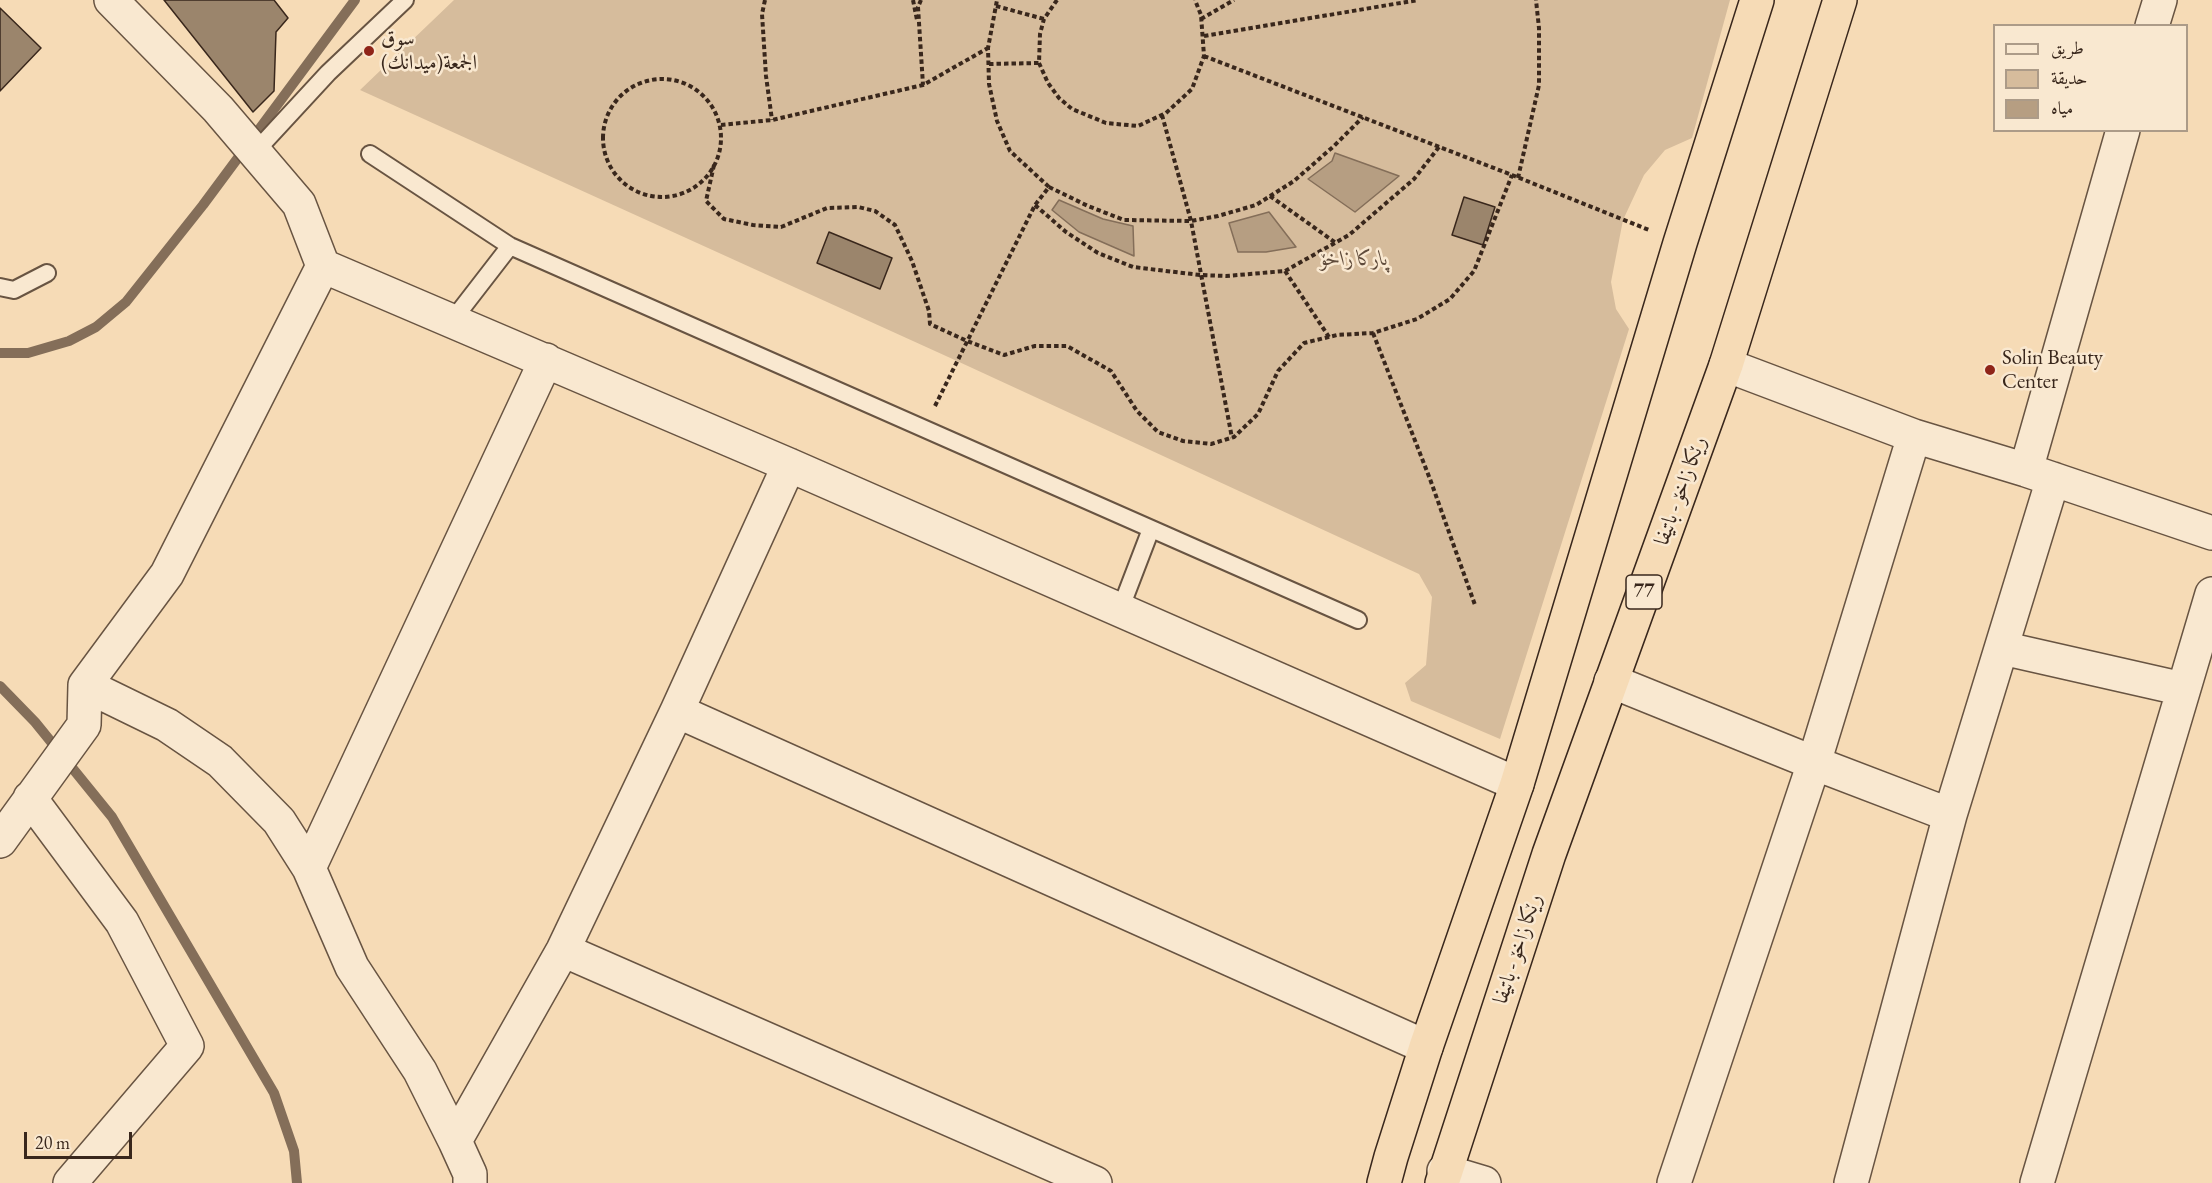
<!DOCTYPE html>
<meta charset="utf-8">
<style>
body{margin:0}
#map{position:relative;width:2212px;height:1183px;overflow:hidden;background:#f6dbb6;font-family:"EB Garamond",Amiri,serif}
canvas{display:block}
.legend{position:absolute;left:1993px;top:24px;width:195px;height:108px;box-sizing:border-box;background:#f9e8d0;border:2px solid #ac9b88;margin:0;padding:8px 10px;list-style:none;font-size:18px;color:#39271c}
.legend li{display:flex;align-items:center;gap:12px;height:30px}
.legend b{width:30px;border:2px solid #ac9b88}
.scale{position:absolute;left:24px;top:1132px;width:108px;height:27px;box-sizing:border-box;border:3px solid #39271c;border-top:0;padding-left:8px;font-size:18px;line-height:21px;white-space:nowrap;color:#39271c;-webkit-text-stroke:4px #f9e8d0;paint-order:stroke}
</style>
<div id="map">
<canvas width="2212" height="1183"></canvas>
<ul class="legend">
<li><b style="height:8px;background:#f9e8d0"></b>طريق</li>
<li><b style="height:16px;background:#d6bc9c"></b>حديقة</li>
<li><b style="height:16px;background:#b69e82"></b>مياه</li>
</ul>
<div class="scale">20 m</div>
</div>
<script>
const c = document.querySelector('canvas').getContext('2d');
c.lineJoin = 'round';
function paint(path, color) { c.fillStyle = color; c.fill(path, 'evenodd'); }
const shape = rows => new Path2D(rows.map(r => 'M' + r).join(''));
function strokePath(path, color, width, dash) { c.strokeStyle = color; c.lineWidth = width; c.lineCap = dash ? 'butt' : 'round'; c.setLineDash(dash || []); c.stroke(path); }
function drawText(font, color, halo, rows, align = 'center') {
  c.font = font + ' "EB Garamond",Amiri,serif'; c.lineWidth = 5; c.setLineDash([]); c.textBaseline = 'middle'; c.strokeStyle = halo; c.fillStyle = color; for (const [text, x, y, turn = 0] of rows) {
    c.save(); c.translate(x, y); c.rotate((+turn || 0) * Math.PI / 180); c.textAlign = isNaN(turn) ? turn : align; if (halo) c.strokeText(text, 0, 0); c.fillText(text, 0, 0); c.restore();
  }
}
const green = shape([
 [454,0,1730,0,1692,138,1665,150,1644,175,1623,220,1611,282,1616,309,1629,329,1500,739,1411,701,1405,683,1426,665,1432,597,1419,574,957,361,360,90]
]);
const water = shape([
 [1335,153,1399,176,1355,212,1308,179,1332,161,1335,153],
 [1059,200,1103,219,1133,226,1134,256,1079,232,1052,210,1059,200],
 [1269,212,1296,247,1266,252,1238,252,1229,223,1269,212]
]);
const stream = shape([
 [0,353,28,353,69,341,96,327,126,302,203,205,355,0],
 [0,686,35,722,112,817,274,1093,294,1151,297,1183]
]);
const building = shape([
 [164,0,274,0,288,18,276,32,274,91,253,112,164,0],
 [0,8,41,48,0,91,0,8],
 [1464,197,1495,207,1483,245,1452,235,1464,197],
 [829,232,892,258,880,289,817,263,829,232]
]);
const path = shape([
 [765,0,762,14,766,76,772,120],
 [913,0,917,20],
 [921,0,918,7,923,85],
 [1057,0,1044,19,1040,34,1039,63,1048,83,1059,98,1072,109,1106,123,1138,126,1166,113,1192,89,1204,56,1201,15,1195,0],
 [996,6,1044,19],
 [1201,19,1234,0],
 [1204,36,1418,0],
 [1204,56,1512,175,1649,230],
 [989,64,1039,63],
 '603 138a59 59 0 1 1 118 0a59 59 0 1 1-118 0Z',
 [1162,115,1191,221,1232,438],
 [721,125,772,120,923,85,988,48],
 [714,165,706,201,724,219,753,225,781,227,827,208,858,207,875,211,895,225,912,261,929,311,930,324,967,341,1004,355,1035,346,1067,346,1111,371,1137,411,1158,432,1183,441,1211,444,1234,437,1258,414,1278,371,1304,343,1337,335,1373,333,1417,319,1450,299,1474,271,1512,175],
 [1518,178,1539,85,1539,28,1536,0],
 [1049,187,1088,206,1124,220,1191,221,1218,216,1256,205,1294,181,1334,146,1363,117],
 [1270,196,1336,243],
 [1035,205,1066,232,1098,253,1133,267,1200,275,1226,276,1285,271,1349,235,1414,179,1439,147],
 [1285,271,1329,337],
 [1373,333,1430,479,1475,605],
 [935,406,1035,205,1049,187,1010,151,997,121,989,84,988,48,997,0]
]);
const service = shape([
 [255,152,328,73,405,0],
 [370,154,510,246,1358,620],
 [0,287,14,290,47,273],
 [452,321,510,246],
 [1120,610,1151,529]
]);
const minor = shape([
 [111,0,218,109,299,204,323,266,789,465,1517,784],
 [2152,26,2160,0],
 [1726,365,1914,436,2026,470,2212,533],
 [2026,470,2123,130],
 [2002,648,2183,689],
 [1611,681,1814,763,1950,815],
 [85,685,167,725,220,761,279,821,309,868,352,967,420,1071,455,1141],
 [677,711,1426,1047],
 [30,798,122,922,187,1046,70,1183],
 [0,841,84,725,85,685,167,574,323,266],
 [309,868,546,360],
 [563,950,1095,1183],
 [1444,1171,1484,1183],
 [470,1183,470,1174,455,1141,563,950,677,711,789,465],
 [1674,1183,1814,763,1914,436],
 [1851,1183,1950,815,2053,479],
 [2037,1183,2212,594]
]);
const trunk = shape([
 [1384,1183,1391,1157,1426,1047,1517,784,1680,243,1757,0],
 [1442,1183,1549,854,1726,365,1840,0]
]);
const markers = [
 [369,51,6,"#8f2418"],
 [1990,370,6,"#8f2418"]
];
const shields = [
 [1644,592,36]
];
const shieldNames = [
 ["77",1644,592]
];
const poiNames = [
 ["سوق",381,39],
 ["الجمعة(ميدانك)",381,63],
 ["Solin Beauty",2002,358],
 ["Center",2002,382]
];
const parkNames = [
 ["پارکا زاخۆ",1354,259]
];
const streetNames = [
 ["رێکا زاخۆ - باتیفا",1681,491,-70],
 ["رێکا زاخۆ - باتیفا",1518,949,-72]
];
paint(green, '#d6bc9c');
paint(water, '#b69e82');
strokePath(water, '#846e59', 1.5);
strokePath(stream, '#846e59', 10);
paint(building, '#9b856c');
strokePath(building, '#39271c', 1.5);
strokePath(service, '#685442', 20);
strokePath(minor, '#685442', 36);
strokePath(trunk, '#39271c', 36);
strokePath(path, '#39271c', 4, [4.5, 3]);
strokePath(service, '#f9e8d0', 16);
strokePath(minor, '#f9e8d0', 33);
strokePath(trunk, '#f6dbb6', 33);
for (const [x, y, r, color] of markers) { const dot = new Path2D(); dot.arc(x, y, r, 0, 2 * Math.PI); c.fillStyle = color; c.fill(dot); strokePath(dot, '#f9e8d0', 2); }
for (const [x, y, w] of shields) { const box = new Path2D(); box.roundRect(x - w / 2, y - 17, w, 34, 4.5); c.fillStyle = '#f9e8d0'; c.fill(box); strokePath(box, '#39271c', 1.5); }
drawText('bold 20px', '#39271c', null, shieldNames);
drawText('21px', '#39271c', '#f9e8d0', poiNames, 'left');
drawText('italic 21px', '#604c3c', '#f9e8d0', parkNames);
drawText('21px', '#39271c', '#f9e8d0', streetNames);
</script>
